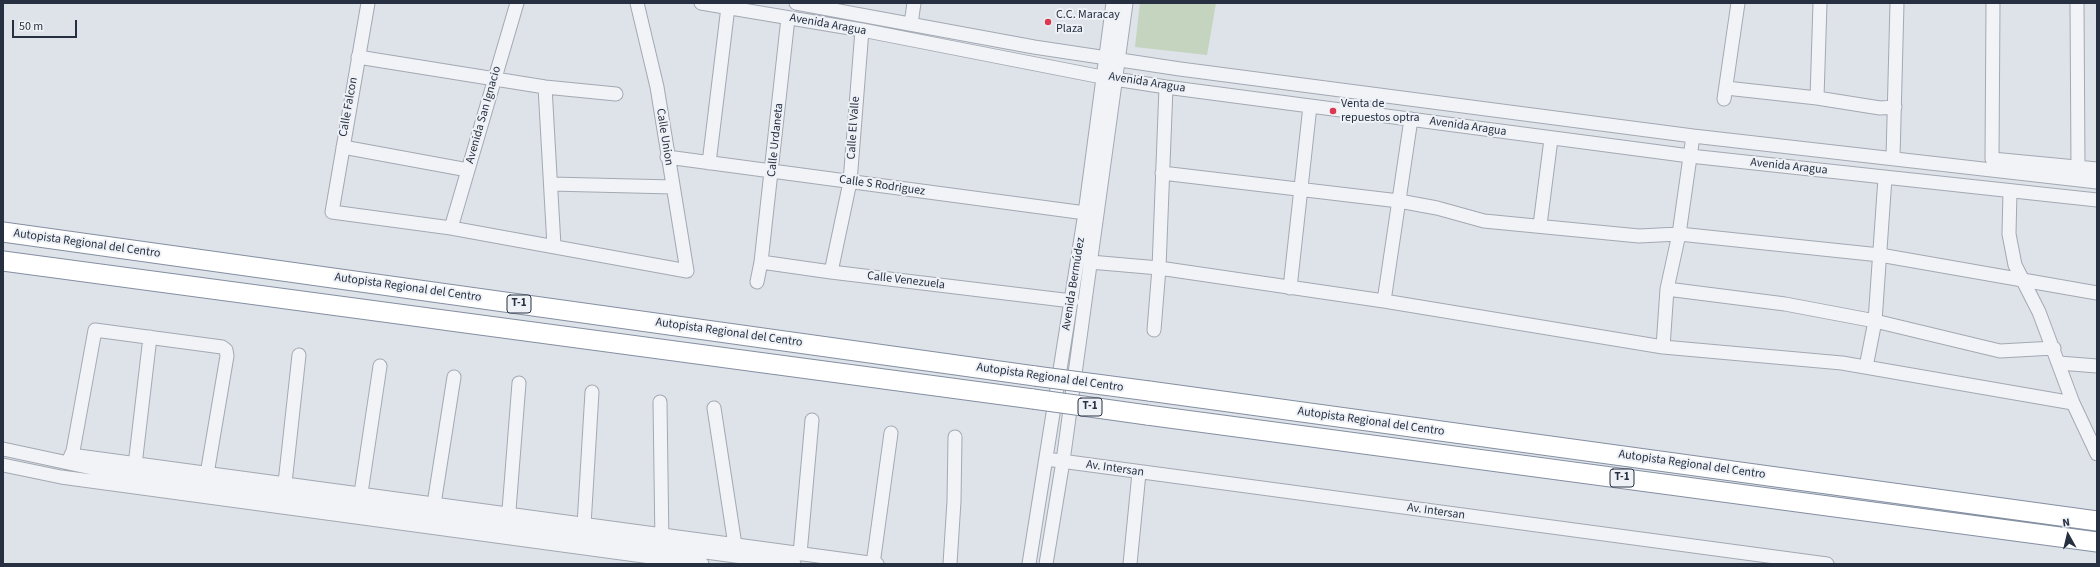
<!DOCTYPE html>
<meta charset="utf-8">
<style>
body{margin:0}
#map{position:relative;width:2100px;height:567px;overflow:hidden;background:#dee2e9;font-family:"Source Sans 3",sans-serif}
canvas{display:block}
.frame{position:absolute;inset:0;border:4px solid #263041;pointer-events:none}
.north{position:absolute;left:2048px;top:515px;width:40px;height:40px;-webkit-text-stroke:3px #eef1f6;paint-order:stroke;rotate:352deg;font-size:11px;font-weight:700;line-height:16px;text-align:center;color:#263041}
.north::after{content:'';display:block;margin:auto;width:14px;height:18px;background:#263041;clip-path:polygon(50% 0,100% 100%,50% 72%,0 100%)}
.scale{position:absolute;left:12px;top:20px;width:65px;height:18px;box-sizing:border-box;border:2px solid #263041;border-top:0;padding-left:5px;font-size:12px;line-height:14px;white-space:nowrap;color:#263041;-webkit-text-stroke:3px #eef1f6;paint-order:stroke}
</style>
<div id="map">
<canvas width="2100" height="567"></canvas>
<div class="frame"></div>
<div class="north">N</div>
<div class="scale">50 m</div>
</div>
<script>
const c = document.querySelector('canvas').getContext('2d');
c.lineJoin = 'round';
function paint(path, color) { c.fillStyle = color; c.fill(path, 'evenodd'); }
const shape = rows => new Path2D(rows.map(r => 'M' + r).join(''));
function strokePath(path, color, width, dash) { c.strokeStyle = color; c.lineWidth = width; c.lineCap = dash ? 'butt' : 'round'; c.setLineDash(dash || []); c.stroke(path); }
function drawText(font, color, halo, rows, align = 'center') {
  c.font = font + ' "Source Sans 3",sans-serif'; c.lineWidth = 4; c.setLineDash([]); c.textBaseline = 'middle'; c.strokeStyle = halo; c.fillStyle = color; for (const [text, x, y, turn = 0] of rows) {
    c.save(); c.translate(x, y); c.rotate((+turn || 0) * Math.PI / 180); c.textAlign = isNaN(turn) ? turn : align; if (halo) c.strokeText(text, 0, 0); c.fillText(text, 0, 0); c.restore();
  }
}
const green = shape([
 [1140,3,1216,3,1207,55,1135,47]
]);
const minor = shape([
 [368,3,332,212,451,228,687,271,657,87,637,3],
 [701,3,862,30,1102,77,1166,87,1690,156,2097,200],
 [796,3,1034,47,1180,69,1693,136,2097,182],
 [1993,3,1992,159,2097,169],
 [2077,3,2078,167],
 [911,24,914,3],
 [358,57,545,87,616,94],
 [545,87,554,246],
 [1726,88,1817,98,1880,108,1895,107],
 [1817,98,1820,3],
 [1724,99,1738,3],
 [343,147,468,170],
 [667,157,1093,214],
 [1893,158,1897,3],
 [709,163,728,7],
 [1162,173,1399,201,1437,208,1484,221,1639,236,1679,234,1880,255,2097,293],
 [551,184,673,187],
 [2010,191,2009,234,2015,265,2039,312,2073,403,2097,454],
 [1540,225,1551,139],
 [451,228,517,3],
 [761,262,788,18],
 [1090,262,1159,268,1384,301,1663,347,1842,363,2073,403],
 [831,272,850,182,862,30],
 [757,282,761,262,831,272,1072,301],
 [1290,288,1310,106],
 [1667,289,1785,304,1875,321,2000,351,2054,348],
 [1384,301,1411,119],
 [1154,330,1159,268,1166,87],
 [1663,347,1667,289,1679,234,1693,136],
 [2059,363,2097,366],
 [1866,367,1875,321,1885,178],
 [660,402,662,544],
 [714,408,735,545],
 [3,449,101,470,794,564],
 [71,455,877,564],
 [1046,459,1827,564],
 [68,462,73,451,95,330,222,347,226,350,227,356,207,474],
 [3,465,61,477,702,564],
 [135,465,150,337],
 [285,483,299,355],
 [361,493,380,366],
 [434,504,454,377],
 [508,523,519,383],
 [584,525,592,392],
 [800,554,812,420],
 [873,564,891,433],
 [950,564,954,501,955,437],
 [1029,564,1085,213,1113,3],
 [1046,564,1063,461,1126,3],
 [1130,564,1139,473]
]);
const highway = shape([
 [3,232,1035,376],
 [3,261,1033,399],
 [1149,391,2097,521],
 [1147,415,2097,542]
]);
const highwayBridge = shape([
 [1035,376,1149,391],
 [1033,399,1147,415]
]);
const markers = [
 [1048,22,4,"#da3750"],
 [1333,111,4,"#da3750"]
];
const shields = [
 [519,304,24],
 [1090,407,24],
 [1622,478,24]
];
const shieldNames = [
 ["T-1",519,304],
 ["T-1",1090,407],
 ["T-1",1622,478]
];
const poiNames = [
 ["C.C. Maracay",1056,15],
 ["Plaza",1056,29],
 ["Venta de",1341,104],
 ["repuestos optra",1341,118]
];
const streetNames = [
 ["Avenida Aragua",828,25,10],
 ["Avenida Aragua",1147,83,9],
 ["Calle Falcon",349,107,-80],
 ["Avenida San Ignacio",484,115,-74],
 ["Avenida Aragua",1468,127,8],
 ["Calle El Valle",854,128,-86],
 ["Calle Union",664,137,81],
 ["Calle Urdaneta",776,140,-84],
 ["Avenida Aragua",1789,167,6],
 ["Calle S Rodriguez",882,186,8],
 ["Autopista Regional del Centro",87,244,8],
 ["Calle Venezuela",906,281,7],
 ["Avenida Bermúdez",1074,284,-81],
 ["Autopista Regional del Centro",408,288,8],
 ["Autopista Regional del Centro",729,333,8],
 ["Autopista Regional del Centro",1050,378,8],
 ["Autopista Regional del Centro",1371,422,8],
 ["Autopista Regional del Centro",1692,465,8],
 ["Av. Intersan",1115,469,8],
 ["Av. Intersan",1436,512,8]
];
paint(green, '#c4d4be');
strokePath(minor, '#a3a9b3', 15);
strokePath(highway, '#848fa1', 21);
strokePath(minor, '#f1f3f7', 13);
strokePath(highway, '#fff', 19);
strokePath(highwayBridge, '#848fa1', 21, []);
strokePath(highwayBridge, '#fff', 19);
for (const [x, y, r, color] of markers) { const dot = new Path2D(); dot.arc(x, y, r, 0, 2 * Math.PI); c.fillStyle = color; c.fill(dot); strokePath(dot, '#eef1f6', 1.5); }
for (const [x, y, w] of shields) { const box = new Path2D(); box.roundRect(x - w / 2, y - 9, w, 18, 3); c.fillStyle = '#eef1f6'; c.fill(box); strokePath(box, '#263041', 1); }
drawText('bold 11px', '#263041', null, shieldNames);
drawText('12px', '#263041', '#eef1f6', poiNames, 'left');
drawText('12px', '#263041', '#eef1f6', streetNames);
</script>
